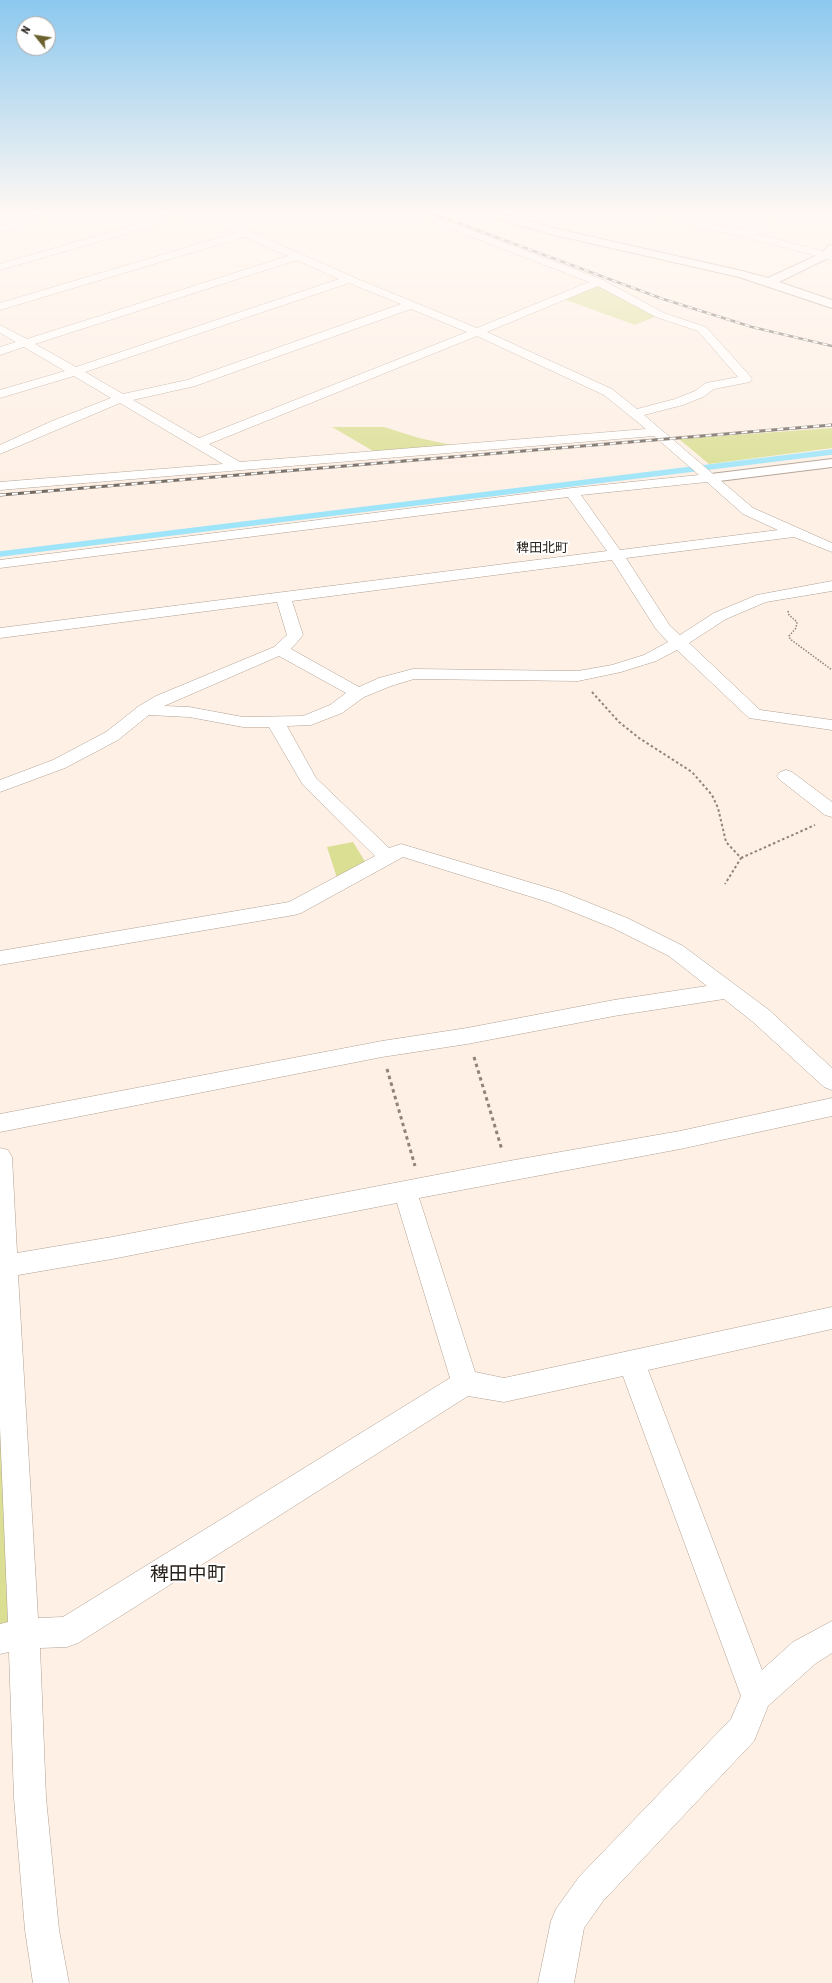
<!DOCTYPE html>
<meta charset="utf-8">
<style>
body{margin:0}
#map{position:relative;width:832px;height:1983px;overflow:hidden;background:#fef0e5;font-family:"Roboto Condensed",sans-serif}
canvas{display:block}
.north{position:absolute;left:16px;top:16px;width:40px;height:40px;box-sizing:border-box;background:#fff;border:1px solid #a9a6a4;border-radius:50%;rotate:300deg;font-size:11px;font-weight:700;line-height:16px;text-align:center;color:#27211b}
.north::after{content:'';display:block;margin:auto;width:14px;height:18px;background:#6b612e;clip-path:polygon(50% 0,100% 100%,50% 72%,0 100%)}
</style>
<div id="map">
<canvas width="832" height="1983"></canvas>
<div class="north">N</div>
</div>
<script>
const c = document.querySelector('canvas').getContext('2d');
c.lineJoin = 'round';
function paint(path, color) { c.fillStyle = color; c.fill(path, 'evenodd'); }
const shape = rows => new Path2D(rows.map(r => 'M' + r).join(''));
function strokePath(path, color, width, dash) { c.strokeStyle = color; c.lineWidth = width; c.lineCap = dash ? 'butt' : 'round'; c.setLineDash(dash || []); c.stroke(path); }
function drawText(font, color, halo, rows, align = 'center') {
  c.font = font + ' "Roboto Condensed","Noto Sans JP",sans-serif'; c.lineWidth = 4; c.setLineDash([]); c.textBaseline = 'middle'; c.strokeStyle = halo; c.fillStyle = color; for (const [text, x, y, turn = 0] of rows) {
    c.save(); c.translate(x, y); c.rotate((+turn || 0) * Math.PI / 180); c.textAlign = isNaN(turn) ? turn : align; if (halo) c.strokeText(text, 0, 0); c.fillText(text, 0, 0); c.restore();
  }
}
const green = shape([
 [599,282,660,315,635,325,561,298],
 [332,427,384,427,419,438,466,448,380,455],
 [832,428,832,448,709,464,679,439],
 [353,842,366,863,337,878,327,847],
 [0,1150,24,1634,0,1639]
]);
const stream = shape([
 [0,554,832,452]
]);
const pathFar2 = shape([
 [788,611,789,615,797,622,796,628,789,636,790,639,832,670]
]);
const pathFar1 = shape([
 [592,692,619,722,639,738,692,772,712,795,718,808,726,842,741,858,725,884],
 [741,858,815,825]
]);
const path = shape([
 [474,1057,502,1150],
 [387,1069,415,1166]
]);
const street = shape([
 [42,214,59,214,58,216,0,232,0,226,42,214],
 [172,214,189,214,188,216,0,270,0,264,172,214],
 [196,214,210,214,353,277,477,328,589,282,413,214,428,214,603,280,664,313,706,327,750,376,752,379,750,382,714,389,703,397,683,405,644,415,753,508,832,543,832,552,794,537,626,558,670,626,680,635,714,613,757,595,832,581,832,591,766,602,726,619,689,643,760,710,832,720,832,730,749,718,677,650,656,661,621,672,578,681,414,679,391,686,364,697,342,713,311,725,287,726,316,778,389,848,401,844,562,892,627,918,683,946,769,1010,832,1068,832,1090,824,1087,753,1022,724,999,614,1016,467,1044,382,1057,0,1132,0,1114,382,1041,467,1028,614,1000,707,986,669,956,613,928,548,902,403,857,301,913,294,915,0,965,0,951,289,902,375,856,303,785,269,727,243,727,189,717,149,715,118,740,65,768,0,792,0,780,53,760,106,732,139,706,156,696,274,647,287,635,277,602,0,638,0,628,607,551,568,497,0,568,0,560,572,488,699,475,654,436,0,490,0,482,223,464,120,403,0,454,0,445,52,421,111,398,74,376,0,398,0,390,65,371,24,347,0,355,0,347,16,342,0,333,0,325,27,339,288,256,244,237,0,310,0,303,235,233,196,214],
 [297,260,339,279,76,367,35,344,297,260],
 [349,283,401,304,187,380,123,394,85,372,349,283],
 [598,286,656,317,698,331,738,377,706,383,695,391,675,399,637,409,612,389,487,332,598,286],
 [411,309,467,332,199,438,133,400,195,386,411,309],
 [477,336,604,395,646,429,240,462,209,444,477,336],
 [707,482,743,514,778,530,620,550,581,495,707,482],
 [612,560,656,629,668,642,644,655,612,665,578,671,413,669,379,678,359,687,291,649,303,635,292,601,612,560],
 [279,656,346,693,330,705,303,716,243,717,189,707,164,706,279,656],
 [644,214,664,214,748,231,767,214,778,214,757,234,832,254,832,260,749,238,649,217,644,214],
 [786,770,792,772,832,802,832,817,825,815,780,780,777,776,780,772,786,770],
 [832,1098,832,1116,680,1149,419,1198,475,1372,504,1378,832,1307,832,1329,648,1370,762,1670,793,1642,832,1621,832,1653,815,1664,768,1706,754,1741,603,1901,584,1928,574,1983,538,1983,551,1921,556,1909,579,1877,731,1719,741,1696,623,1376,504,1402,468,1396,78,1643,67,1647,40,1648,46,1798,59,1930,69,1983,33,1983,25,1930,14,1798,9,1652,0,1654,0,1624,8,1622,0,1427,0,1148,8,1150,12,1157,17,1253,112,1237,509,1161,680,1131,832,1098],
 [397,1203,450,1378,63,1617,38,1618,18,1275,112,1259,397,1203]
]);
const secondary = shape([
 [486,214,503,214,557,229,742,271,768,278,822,253,828,246,832,245,832,255,830,257,779,282,832,300,832,308,739,277,555,235,487,216,486,214],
 [832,459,832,467,711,482,706,481,704,478,706,475,711,474,832,459]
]);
const railFar1 = shape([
 [434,214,663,299,752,327,832,346]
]);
const rail = shape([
 [0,495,832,425]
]);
const farQuarternames = [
 ["稗田北町",542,549]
];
const nearQuarternames = [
 ["稗田中町",188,1575]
];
paint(green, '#dadf94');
strokePath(stream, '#9fe5f9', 5.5);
strokePath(street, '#b1a093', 1);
strokePath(secondary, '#b1a093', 2);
strokePath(pathFar2, '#8e847b', 1.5, [1.5, 1.5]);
strokePath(pathFar1, '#8e847b', 2, [2.5, 2.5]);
strokePath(path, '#8e847b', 3, [3.5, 3.5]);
paint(street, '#fff');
paint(secondary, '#fff');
strokePath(railFar1, '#726961', 2.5);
strokePath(rail, '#726961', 3);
strokePath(railFar1, '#fff', 1.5, [5]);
strokePath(rail, '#fff', 2, [6]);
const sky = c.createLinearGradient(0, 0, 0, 492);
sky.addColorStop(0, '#8bc8ef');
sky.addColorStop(0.43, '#fff8f3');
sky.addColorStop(1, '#fff8f300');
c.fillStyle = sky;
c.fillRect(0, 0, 832, 492);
drawText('13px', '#27211b', '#fff', farQuarternames);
drawText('19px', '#27211b', '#fff', nearQuarternames);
</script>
